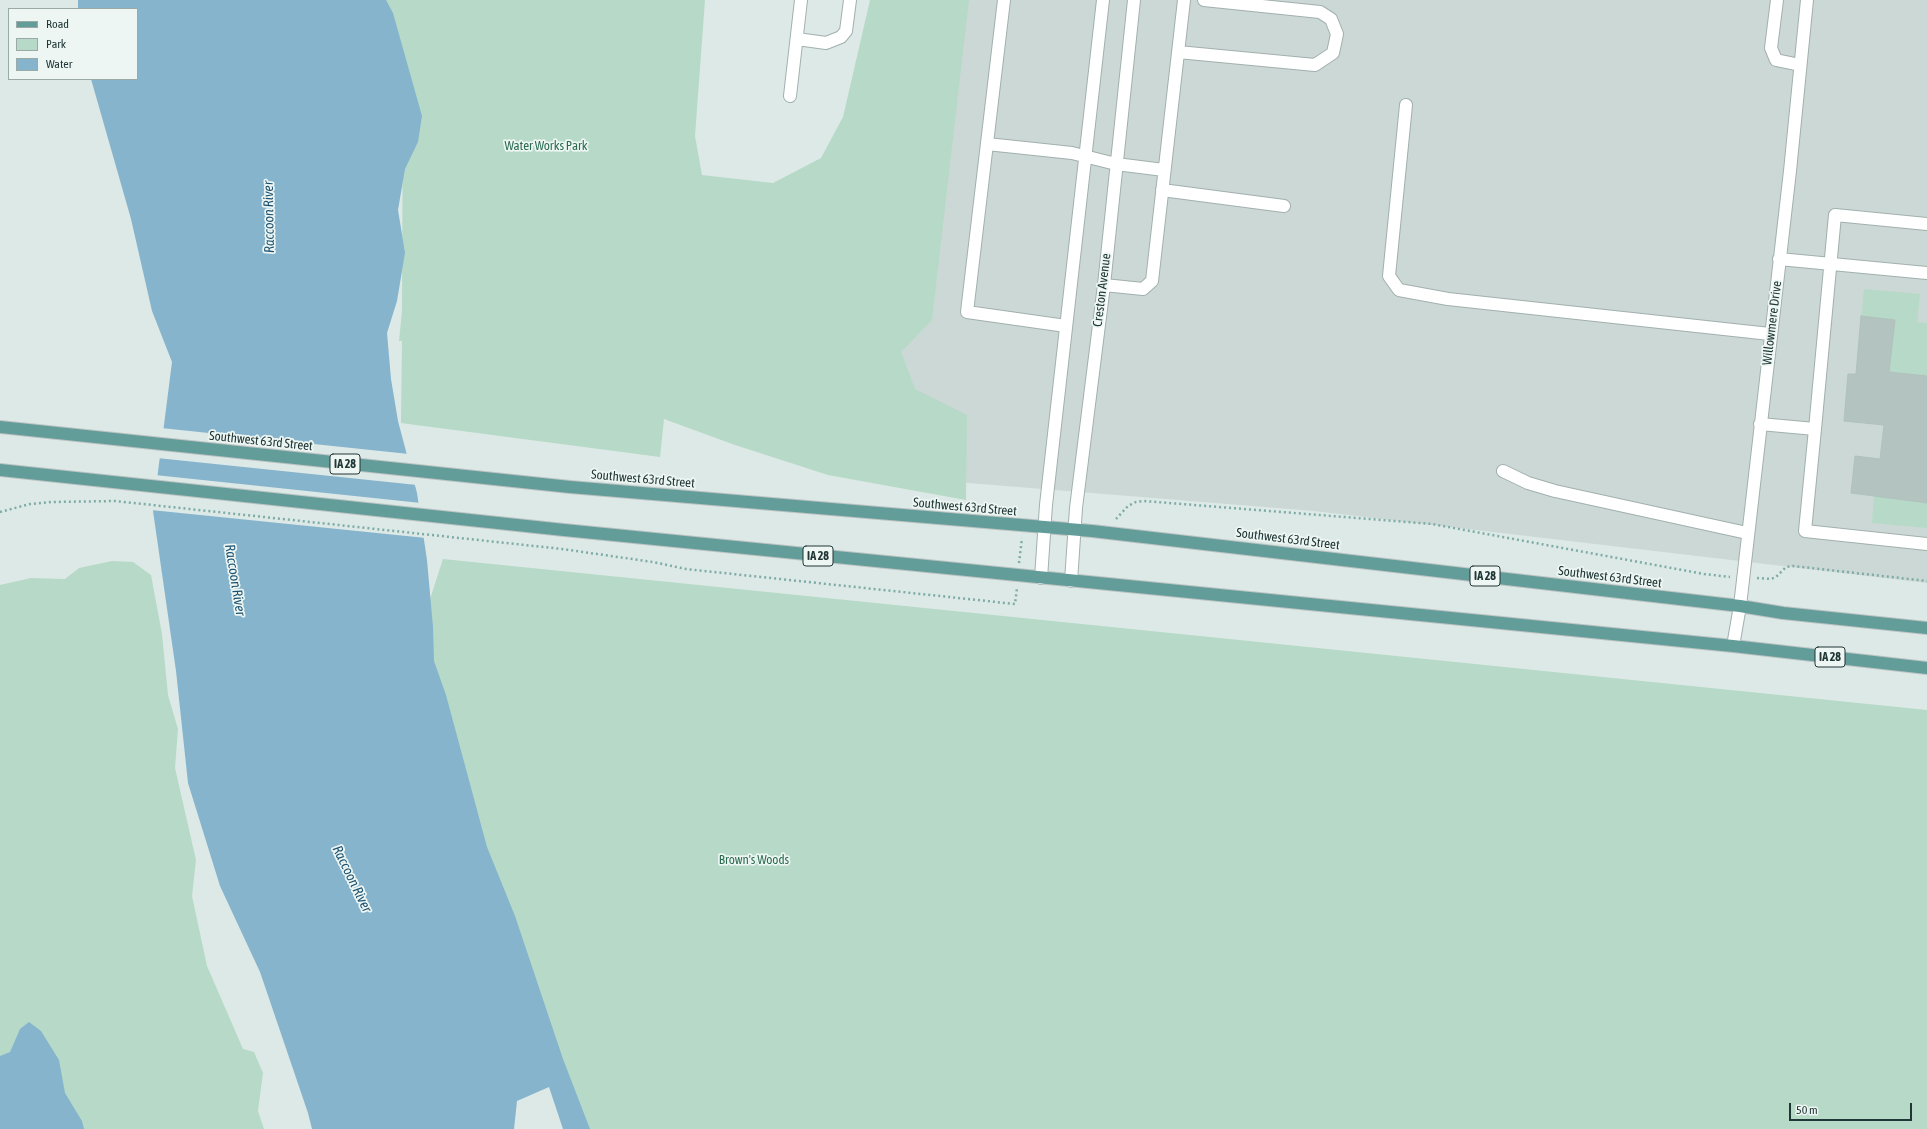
<!DOCTYPE html>
<style>
body{margin:0}
#map{position:relative;width:1927px;height:1129px;overflow:hidden;background:#dde9e6;font-family:"Asap Condensed",sans-serif}
canvas{display:block}
.legend{position:absolute;left:8px;top:8px;width:130px;height:72px;box-sizing:border-box;background:#edf6f3;border:1px solid #9baaa7;margin:0;padding:5px 7px;list-style:none;font-size:12px;color:#203736}
.legend li{display:flex;align-items:center;gap:8px;height:20px}
.legend b{width:20px;border:1px solid #9baaa7}
.scale{position:absolute;left:1789px;top:1103px;width:123px;height:18px;box-sizing:border-box;border:2px solid #203736;border-top:0;padding-left:5px;font-size:12px;line-height:14px;white-space:nowrap;color:#203736;-webkit-text-stroke:3px #edf6f3;paint-order:stroke}
</style>
<div id="map">
<canvas width="1927" height="1129"></canvas>
<ul class="legend">
<li><b style="height:5px;background:#639d9a"></b>Road</li>
<li><b style="height:11px;background:#b6dac7"></b>Park</li>
<li><b style="height:11px;background:#86b4cd"></b>Water</li>
</ul>
<div class="scale">50 m</div>
</div>
<script>
const c = document.querySelector('canvas').getContext('2d');
c.lineJoin = 'round';
function paint(path, color) { c.fillStyle = color; c.fill(path, 'evenodd'); }
const shape = rows => new Path2D(rows.map(r => 'M' + r).join(''));
function strokePath(path, color, width, dash) { c.strokeStyle = color; c.lineWidth = width; c.lineCap = dash ? 'butt' : 'round'; c.setLineDash(dash || []); c.stroke(path); }
function drawText(font, color, halo, rows, align = 'center') {
  c.font = font + ' "Asap Condensed",sans-serif'; c.lineWidth = 3.5; c.setLineDash([]); c.textBaseline = 'middle'; c.strokeStyle = halo; c.fillStyle = color; for (const [text, x, y, turn = 0] of rows) {
    c.save(); c.translate(x, y); c.rotate((+turn || 0) * Math.PI / 180); c.textAlign = isNaN(turn) ? turn : align; if (halo) c.strokeText(text, 0, 0); c.fillText(text, 0, 0); c.restore();
  }
}
const built = shape([
 [882,0,1927,0,1927,583,1314,511,833,472]
]);
const green = shape([
 [383,0,705,0,695,136,702,175,773,183,821,158,843,117,870,0,969,0,932,320,901,352,915,389,967,415,966,500,828,475,735,445,664,419,660,457,401,423,402,341,399,341,402,311,403,71],
 [1864,289,1920,294,1917,322,1927,323,1927,528,1872,523,1874,495,1851,493,1855,456,1880,459,1884,425,1844,421,1848,374,1856,374],
 [443,559,1927,710,1927,1129,572,1129,404,679],
 [112,561,133,562,151,575,162,634,168,695,178,729,175,768,196,860,192,896,207,966,243,1049,254,1052,263,1073,258,1111,264,1129,0,1129,0,585,31,578,65,579,79,568]
]);
const water = shape([
 [78,0,386,0,393,13,422,116,418,142,405,169,398,210,405,253,397,301,387,333,391,379,398,421,417,493,427,560,433,627,434,661,446,695,487,847,515,916,563,1059,590,1129,563,1129,549,1087,517,1101,514,1129,312,1129,308,1113,260,972,220,886,188,783,176,671,153,511,172,362,152,311,131,219,91,79,137,79,137,9,78,9],
 [29,1022,41,1031,59,1060,65,1093,82,1121,84,1129,0,1129,0,1056,10,1052,20,1029]
]);
const pier = shape([
 [161,428,409,454,417,485,157,458],
 [155,475,421,503,426,538,151,510]
]);
const building = shape([
 [1861,316,1895,320,1889,372,1927,376,1927,503,1851,493,1855,456,1880,459,1884,425,1844,421,1848,374,1856,374,1861,316]
]);
const path = shape([
 [0,512,30,504,52,502,115,501,562,549,653,562,686,569,1015,604,1017,588],
 [1116,519,1128,506,1136,502,1144,501,1432,524,1704,574,1730,577],
 [1019,563,1022,538],
 [1757,578,1771,579,1776,577,1786,567,1793,566,1927,581]
]);
const minor = shape([
 [1004,0,967,312,1066,326],
 [1777,0,1771,48,1776,60,1800,65],
 [797,39,826,43,841,37,846,31,850,0],
 [1178,52,1315,65,1333,53,1337,34,1331,19,1320,12,1204,0],
 [790,96,801,0],
 [1406,105,1389,276,1399,290,1448,299,1770,334],
 [987,144,1072,153,1116,164,1164,170],
 [1162,190,1284,206],
 [1779,259,1927,273],
 [1104,285,1143,289,1152,281,1184,0],
 [1760,424,1815,429,1835,215,1927,224],
 [1815,429,1805,531,1927,544],
 [1503,471,1528,483,1555,491,1747,533],
 [1041,578,1046,505,1103,0],
 [1071,581,1076,508,1104,285,1134,0],
 [1733,646,1740,606,1790,171,1807,0]
]);
const major = shape([
 [0,427,570,487,1092,531,1740,606,1783,613,1927,628],
 [0,470,564,530,1733,646,1927,668]
]);
const shields = [
 [345,464,30],
 [818,556,30],
 [1485,576,30],
 [1830,657,30]
];
const shieldNames = [
 ["IA 28",345,464],
 ["IA 28",818,556],
 ["IA 28",1485,576],
 ["IA 28",1830,657]
];
const parkNames = [
 ["Water Works Park",546,146],
 ["Brown's Woods",754,860]
];
const streetNames = [
 ["Creston Avenue",1102,290,-83],
 ["Willowmere Drive",1772,323,-83],
 ["Southwest 63rd Street",261,441,6],
 ["Southwest 63rd Street",643,479,5],
 ["Southwest 63rd Street",965,507,5],
 ["Southwest 63rd Street",1288,539,7],
 ["Southwest 63rd Street",1610,577,7]
];
const waterNames = [
 ["Raccoon River",269,217,-91],
 ["Raccoon River",235,580,81],
 ["Raccoon River",352,879,64]
];
paint(built, '#ccd8d5');
paint(green, '#b6dac7');
paint(water, '#86b4cd');
paint(pier, '#dde9e6');
paint(building, '#b3c3bf');
strokePath(building, '#b0c2be', 1);
strokePath(minor, '#a1b0ae', 14);
strokePath(major, '#bcc3c3', 14);
strokePath(path, '#7eaba6', 2.5, [2, 3]);
strokePath(minor, '#fff', 12);
strokePath(major, '#639d9a', 12);
for (const [x, y, w] of shields) { const box = new Path2D(); box.roundRect(x - w / 2, y - 10, w, 20, 3); c.fillStyle = '#edf6f3'; c.fill(box); strokePath(box, '#203736', 1); }
drawText('bold 12px', '#203736', null, shieldNames);
drawText('13px', '#2b6c51', '#edf6f3', parkNames);
drawText('13px', '#203736', '#edf6f3', streetNames);
drawText('italic 14px', '#1c5270', '#edf6f3', waterNames);
</script>
